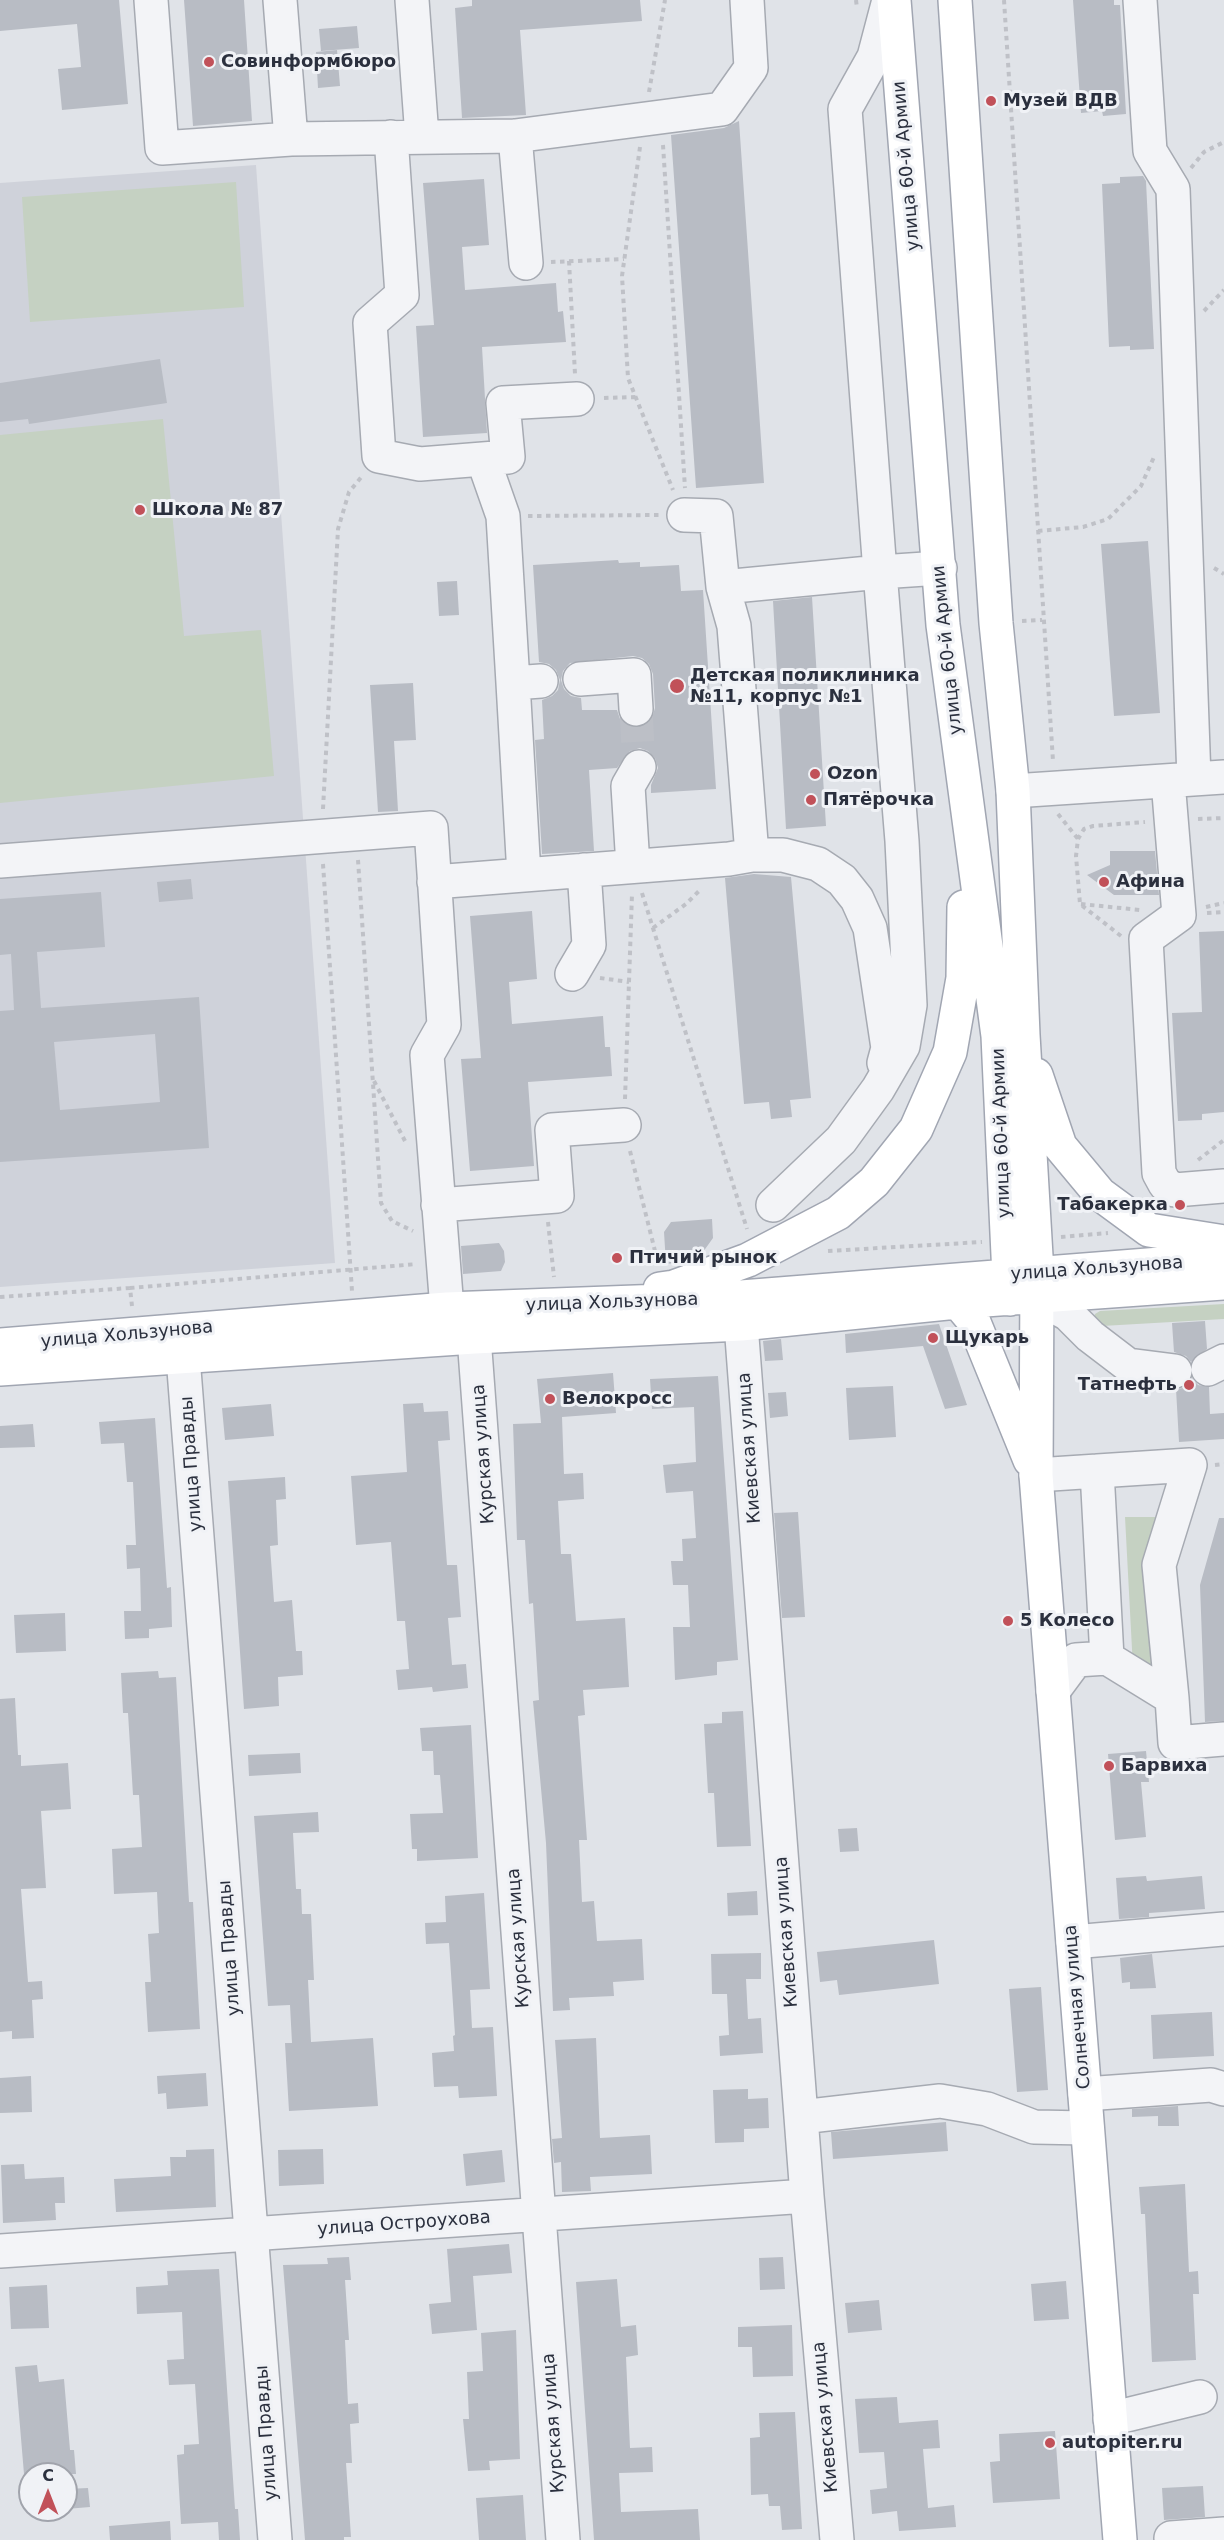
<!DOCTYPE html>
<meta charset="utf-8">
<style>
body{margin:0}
#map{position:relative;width:1224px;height:2540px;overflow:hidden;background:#e0e3e8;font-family:"DejaVu Sans",sans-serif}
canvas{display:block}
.north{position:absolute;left:18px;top:2462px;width:60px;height:60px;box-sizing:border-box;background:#f0f2f6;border:2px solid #a1a4ac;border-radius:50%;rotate:0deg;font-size:16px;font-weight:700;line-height:24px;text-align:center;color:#2b303e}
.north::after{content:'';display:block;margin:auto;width:21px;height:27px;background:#c15159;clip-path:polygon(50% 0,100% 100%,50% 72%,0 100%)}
</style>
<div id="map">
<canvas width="1224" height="2540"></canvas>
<div class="north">С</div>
</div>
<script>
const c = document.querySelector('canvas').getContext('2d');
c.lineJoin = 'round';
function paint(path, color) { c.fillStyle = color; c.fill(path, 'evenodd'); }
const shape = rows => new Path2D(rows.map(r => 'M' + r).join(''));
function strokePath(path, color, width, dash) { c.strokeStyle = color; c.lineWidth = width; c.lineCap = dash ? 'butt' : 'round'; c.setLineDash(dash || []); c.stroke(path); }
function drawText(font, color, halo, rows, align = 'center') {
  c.font = font + ' "DejaVu Sans",sans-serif'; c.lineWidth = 6; c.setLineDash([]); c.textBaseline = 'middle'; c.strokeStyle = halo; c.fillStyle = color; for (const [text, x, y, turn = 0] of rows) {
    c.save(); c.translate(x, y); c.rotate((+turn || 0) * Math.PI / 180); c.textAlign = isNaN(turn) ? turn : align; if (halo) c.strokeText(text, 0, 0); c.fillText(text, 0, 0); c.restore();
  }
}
const built = shape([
 [256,165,335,1263,0,1287,0,183]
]);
const green = shape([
 [236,182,244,307,30,322,22,197],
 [163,419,184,636,261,630,274,776,0,803,0,435],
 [1224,1304,1224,1319,1102,1326,1093,1320,1095,1314,1100,1311],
 [1125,1517,1157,1517,1163,1678,1133,1668]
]);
const building = shape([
 [0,0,119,0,128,104,62,110,58,69,81,67,77,24,0,31],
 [184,0,244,0,252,121,193,126],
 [472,0,640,0,642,21,520,30,526,115,462,118,455,8,472,6],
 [1073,0,1114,0,1114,5,1120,5,1126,114,1103,116,1102,111,1081,113],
 [357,26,359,48,321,51,319,29],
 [337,50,340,86,318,88,316,52],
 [739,121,764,483,696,488,671,135,724,128],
 [1143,176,1146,181,1154,349,1130,350,1130,346,1109,347,1102,184,1120,183,1120,177],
 [484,179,489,245,462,247,465,290,556,283,558,312,563,311,566,342,482,347,487,433,423,437,416,326,434,325,423,183],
 [160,359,167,403,29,424,28,419,0,422,0,383],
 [1148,541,1160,713,1114,716,1101,544],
 [618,560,619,563,640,562,640,567,679,565,681,591,703,590,716,789,651,793,651,785,658,768,655,758,648,751,640,748,630,751,617,768,589,770,594,851,542,854,535,740,544,739,542,700,552,696,558,690,560,680,556,670,549,664,539,662,533,565],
 [633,656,642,658,649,664,653,674,655,708,652,718,646,725,637,728,627,725,620,719,617,710,582,710,581,698,571,696,564,689,561,680,563,671,570,663],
 [457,581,459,615,439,616,437,582],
 [812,597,826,826,786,829,773,601],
 [413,683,416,740,394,741,398,811,378,812,370,685],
 [1110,851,1155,851,1159,895,1114,895,1087,875,1110,865],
 [754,874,791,877,811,1098,790,1100,792,1117,771,1119,769,1102,744,1104,725,878],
 [191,879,193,899,159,902,157,882],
 [101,892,105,947,37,952,41,1008,199,997,209,1148,0,1162,0,1011,14,1010,11,954,0,955,0,899],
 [155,1034,160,1102,60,1110,54,1042],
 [532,911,537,979,509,982,512,1024,603,1016,605,1047,610,1047,612,1076,528,1082,534,1166,470,1171,461,1059,481,1058,470,916],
 [1224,931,1224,1112,1202,1114,1202,1120,1178,1121,1172,1013,1202,1012,1199,932],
 [712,1219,713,1238,703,1252,685,1262,666,1264,664,1232,671,1222],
 [499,1243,504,1251,505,1262,501,1271,463,1274,461,1246],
 [1205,1321,1207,1349,1191,1362,1186,1356,1174,1352,1172,1323],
 [939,1324,967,1405,945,1409,923,1346,846,1353,845,1334],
 [781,1339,783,1360,765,1361,763,1341],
 [613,1373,616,1413,562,1417,564,1474,583,1473,584,1499,558,1501,561,1554,571,1554,576,1621,625,1618,629,1687,583,1690,585,1715,578,1716,587,1840,579,1840,582,1902,594,1901,597,1941,642,1939,644,1980,613,1982,614,1996,569,1998,570,2010,553,2011,546,1843,533,1701,539,1700,533,1603,529,1604,525,1540,517,1540,513,1424,541,1423,537,1379],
 [718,1376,738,1660,717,1662,717,1675,675,1680,673,1627,690,1627,688,1585,673,1585,671,1561,683,1561,682,1539,696,1538,693,1491,666,1493,663,1465,696,1462,694,1407,652,1409,650,1379],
 [1192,1378,1198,1385,1209,1387,1210,1414,1224,1413,1224,1439,1179,1442,1176,1389,1183,1388],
 [893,1386,896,1437,849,1440,846,1388],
 [786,1392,788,1416,770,1418,768,1393],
 [423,1403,424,1412,448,1411,450,1440,438,1441,447,1565,457,1565,461,1617,448,1618,452,1665,466,1664,468,1688,433,1692,432,1687,398,1690,396,1670,409,1669,405,1621,397,1621,391,1542,356,1545,351,1476,407,1472,403,1404],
 [271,1404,274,1436,225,1440,222,1408],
 [155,1418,167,1588,171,1587,172,1627,149,1629,149,1638,125,1639,124,1611,141,1611,140,1568,127,1569,126,1545,136,1545,133,1482,127,1482,124,1443,101,1444,99,1422],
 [33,1424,35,1447,0,1448,0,1426],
 [285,1477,286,1499,276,1500,278,1545,270,1546,274,1602,292,1600,296,1651,302,1651,303,1675,278,1677,279,1706,244,1709,228,1481],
 [798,1512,805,1617,782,1618,774,1513],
 [1219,1518,1224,1518,1224,1721,1205,1722,1200,1585],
 [65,1613,66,1651,16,1653,14,1615],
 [158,1671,159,1678,176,1677,189,1902,193,1902,200,2029,148,2032,145,1982,151,1982,148,1934,159,1933,157,1892,114,1894,112,1849,142,1847,139,1795,133,1795,128,1713,123,1713,121,1673],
 [15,1698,18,1755,21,1755,21,1766,68,1763,71,1809,41,1811,46,1888,21,1889,28,1982,42,1981,43,1999,32,2000,34,2038,12,2039,12,2031,0,2032,0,1699],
 [743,1711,751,1846,717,1847,714,1793,708,1793,704,1724,722,1723,722,1712],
 [471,1725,478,1858,417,1861,417,1849,412,1849,410,1814,443,1813,440,1775,434,1775,433,1751,422,1751,420,1728],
 [1146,1751,1149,1782,1141,1782,1146,1837,1115,1840,1108,1754],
 [300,1753,301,1773,249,1776,248,1755],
 [318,1812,319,1832,293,1833,296,1889,301,1889,302,1914,311,1914,314,1980,308,1980,311,2042,373,2038,378,2106,289,2111,285,2043,292,2043,290,2005,268,2006,254,1816],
 [857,1828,859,1851,840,1852,838,1829],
 [1146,1876,1147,1881,1202,1876,1205,1909,1149,1913,1149,1917,1119,1919,1116,1878],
 [757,1891,758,1915,728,1916,727,1893],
 [484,1893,490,1989,470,1990,472,2028,493,2027,497,2096,459,2098,458,2086,434,2087,432,2053,454,2051,453,2036,455,2035,449,1943,426,1944,425,1923,446,1922,445,1896],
 [934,1940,939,1984,839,1995,837,1980,820,1982,817,1952],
 [761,1953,761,1979,746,1979,748,2019,761,2018,763,2053,720,2056,719,2036,729,2035,727,1994,712,1994,711,1954],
 [1152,1954,1156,1988,1130,1989,1130,1982,1122,1983,1120,1958],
 [1041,1987,1048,2090,1017,2092,1009,1989],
 [1212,2012,1214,2056,1153,2059,1151,2015],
 [596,2038,600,2138,650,2135,652,2174,590,2177,591,2191,562,2192,561,2162,554,2163,552,2139,562,2138,555,2040],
 [206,2073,208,2106,167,2109,166,2093,158,2094,157,2076],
 [31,2076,32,2112,0,2113,0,2078],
 [748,2089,748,2099,768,2098,769,2128,744,2129,744,2142,715,2143,713,2090],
 [1178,2106,1179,2126,1158,2126,1158,2116,1132,2117,1132,2109],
 [946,2122,948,2151,833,2159,831,2132],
 [214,2149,216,2207,116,2212,114,2179,171,2176,170,2157,186,2157,186,2150],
 [323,2149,324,2184,279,2186,278,2150],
 [502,2150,505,2182,466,2186,463,2154],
 [24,2164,25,2179,64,2177,65,2203,55,2203,56,2220,3,2223,1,2165],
 [1185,2184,1189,2272,1198,2271,1199,2294,1193,2294,1196,2360,1152,2362,1145,2214,1141,2214,1139,2187],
 [509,2244,512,2273,473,2276,477,2330,432,2334,429,2304,451,2302,447,2249],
 [349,2257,351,2280,345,2280,349,2340,345,2340,348,2404,358,2403,359,2423,350,2424,352,2463,346,2463,351,2537,344,2537,344,2540,305,2540,283,2265,328,2264,327,2258],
 [783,2257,785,2289,760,2290,759,2258],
 [219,2269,235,2509,238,2509,240,2540,219,2540,218,2522,181,2524,177,2455,184,2454,184,2445,199,2444,195,2384,169,2385,167,2360,184,2359,182,2312,137,2314,136,2287,168,2285,167,2271],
 [617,2279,621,2327,636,2325,638,2355,626,2357,630,2448,652,2447,653,2472,619,2473,621,2512,698,2509,700,2540,594,2540,576,2282],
 [1066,2281,1069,2319,1034,2321,1031,2284],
 [47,2285,49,2328,11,2329,9,2287],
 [879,2300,882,2330,848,2333,845,2303],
 [792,2325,793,2376,753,2377,752,2347,738,2347,738,2327],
 [516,2330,520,2459,489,2461,490,2470,468,2471,463,2419,469,2419,467,2372,483,2371,481,2333],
 [37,2365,39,2382,64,2379,70,2450,74,2450,76,2474,24,2474,15,2367],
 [897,2397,899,2423,938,2420,940,2448,923,2449,928,2508,954,2505,956,2527,899,2531,897,2511,872,2514,870,2490,887,2488,884,2452,859,2453,855,2399],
 [795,2412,802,2529,782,2530,780,2506,769,2506,768,2494,751,2495,750,2438,760,2437,759,2413],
 [1055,2431,1060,2499,993,2503,990,2462,1000,2461,999,2434],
 [1203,2486,1205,2517,1164,2520,1162,2488],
 [88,2488,90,2507,66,2509,66,2489],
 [523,2495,526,2540,479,2540,476,2498],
 [170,2521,171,2540,110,2540,109,2526]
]);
const minorTunnel = shape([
 [636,709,639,767]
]);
const path = shape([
 [856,0,857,8],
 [1004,0,1053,761],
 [649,92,665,0],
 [663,145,685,488],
 [640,147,622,276,628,378,673,490],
 [1191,168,1204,152,1224,142],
 [569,261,575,374],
 [551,262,624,259],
 [1204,311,1224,290],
 [604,398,636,397],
 [528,516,659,515],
 [1038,531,1083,527,1108,519,1141,486,1154,457],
 [1214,568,1224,574],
 [1022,621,1042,620],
 [323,809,338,529,349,492,363,475],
 [1058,814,1078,839],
 [1198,819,1224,818],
 [358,860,381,1203,392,1221,413,1231],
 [323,864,352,1291],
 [642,893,747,1229],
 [1081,904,1140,910],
 [1206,907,1224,903],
 [1207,913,1224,912],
 [653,928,686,904,701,889],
 [1121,936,1080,904,1076,856,1078,839,1084,829,1093,826,1145,822],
 [600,978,629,982],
 [374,1081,405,1141],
 [625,1099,632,894],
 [630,1151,658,1263],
 [1198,1160,1224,1140],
 [548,1222,554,1277],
 [1061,1237,1108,1233],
 [828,1251,982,1242],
 [130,1288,417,1264],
 [0,1297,130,1288,132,1306],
 [1215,1465,1224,1464]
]);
const minor = shape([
 [151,0,162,148,291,139,280,0],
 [412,0,422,137],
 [1140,0,1150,151,1173,189,1194,779],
 [515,136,526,263],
 [391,137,402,295,370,323,379,456,420,464,508,457,503,403,577,399],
 [291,139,515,136,722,109,751,68,747,0],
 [483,459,503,516,513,683,541,681],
 [684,515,716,516,723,587,734,626,752,855],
 [723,587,880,572,845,109,874,57,889,0],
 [580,679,634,675,636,709],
 [513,683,524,875],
 [1168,781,1179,915,1146,939,1159,1173,1165,1184,1175,1190,1224,1186],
 [1013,791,1224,777],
 [0,861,431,828,444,1025,427,1055,447,1309],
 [633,866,628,786,639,767],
 [434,882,729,859,752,855,783,855,818,864,842,880,857,899,870,928,888,1048,884,1063],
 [572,974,589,945,584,870],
 [438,1205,557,1196,552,1130,624,1125],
 [773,1205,841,1140,878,1089,903,1046,910,1005,902,841,880,572,940,568],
 [1036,1297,1068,1314,1090,1336,1128,1365,1175,1371],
 [741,1324,807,2196,837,2540],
 [474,1337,563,2540],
 [183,1357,275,2540],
 [1208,1369,1224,1361],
 [1097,1471,1107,1658],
 [1036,1475,1190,1465,1159,1565,1172,1698,1107,1658,1076,1660,1053,1691],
 [1172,1698,1175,1743,1224,1739],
 [1073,1942,1224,1929],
 [1085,2094,1211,2085,1224,2089],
 [801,2117,940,2101,987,2109,1034,2127,1087,2128],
 [0,2251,807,2196],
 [1110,2419,1200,2397],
 [1171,2538,1224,2534]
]);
const major = shape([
 [894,0,943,625,998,1036,1010,1299],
 [955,0,996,623,1013,791,1023,1035,1037,1273,1036,1475,1120,2540],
 [1036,1075,1060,1146,1100,1194,1149,1230,1224,1242],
 [660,1289,674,1287,748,1260,838,1213,874,1182,916,1129,950,1052,963,978,964,907],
 [947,1289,973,1320,1030,1460],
 [0,1345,447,1309,716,1299,1224,1259],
 [0,1369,474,1337,741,1324,957,1302,1224,1283]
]);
const markers = [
 [209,62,6,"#c15159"],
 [991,101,6,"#c15159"],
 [140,510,6,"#c15159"],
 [677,686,8,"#c15159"],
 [815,774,6,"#c15159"],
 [811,800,6,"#c15159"],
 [1104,882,6,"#c15159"],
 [1180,1205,6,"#c15159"],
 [617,1258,6,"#c15159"],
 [933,1338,6,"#c15159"],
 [1189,1385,6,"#c15159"],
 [550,1399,6,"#c15159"],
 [1008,1621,6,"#c15159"],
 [1109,1766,6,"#c15159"],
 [1050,2443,6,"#c15159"]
];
const poiNames = [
 ["Совинформбюро",221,62],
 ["Музей ВДВ",1003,101],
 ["Школа № 87",152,510],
 ["Детская поликлиника",690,676],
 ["№11, корпус №1",690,697],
 ["Ozon",827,774],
 ["Пятёрочка",823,800],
 ["Афина",1116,882],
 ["Табакерка",1168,1205,"right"],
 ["Птичий рынок",629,1258],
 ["Щукарь",945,1338],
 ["Татнефть",1177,1385,"right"],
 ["Велокросс",562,1399],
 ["5 Колесо",1020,1621],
 ["Барвиха",1121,1766],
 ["autopiter.ru",1062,2443]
];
const streetNames = [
 ["улица 60-й Армии",907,166,-95],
 ["улица 60-й Армии",948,650,-96],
 ["улица 60-й Армии",1002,1133,-92],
 ["улица Хользунова",1097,1269,-4],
 ["улица Хользунова",612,1303,-2],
 ["улица Хользунова",127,1335,-5],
 ["Киевская улица",750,1448,-94],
 ["Курская улица",484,1454,-94],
 ["улица Правды",192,1464,-94],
 ["Киевская улица",787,1932,-94],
 ["Курская улица",519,1938,-94],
 ["улица Правды",230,1948,-94],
 ["Солнечная улица",1078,2007,-95],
 ["улица Остроухова",404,2224,-4],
 ["Киевская улица",826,2417,-95],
 ["Курская улица",554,2423,-94],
 ["улица Правды",267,2433,-94]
];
paint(built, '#cfd2da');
paint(green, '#c5d1c2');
paint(building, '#b8bcc4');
strokePath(minorTunnel, '#bcbfc6', 33, [33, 16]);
strokePath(minor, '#a6aab2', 36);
strokePath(major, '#a1a6b2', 36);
strokePath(path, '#bfc1c7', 4, [4.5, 4.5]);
strokePath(minor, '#f3f4f7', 33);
strokePath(major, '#fff', 33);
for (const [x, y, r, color] of markers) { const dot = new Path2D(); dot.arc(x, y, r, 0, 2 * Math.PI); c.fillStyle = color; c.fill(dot); strokePath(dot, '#f0f2f6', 2); }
drawText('bold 18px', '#2b303e', '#f0f2f6', poiNames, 'left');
drawText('18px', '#2b303e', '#f0f2f6', streetNames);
</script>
